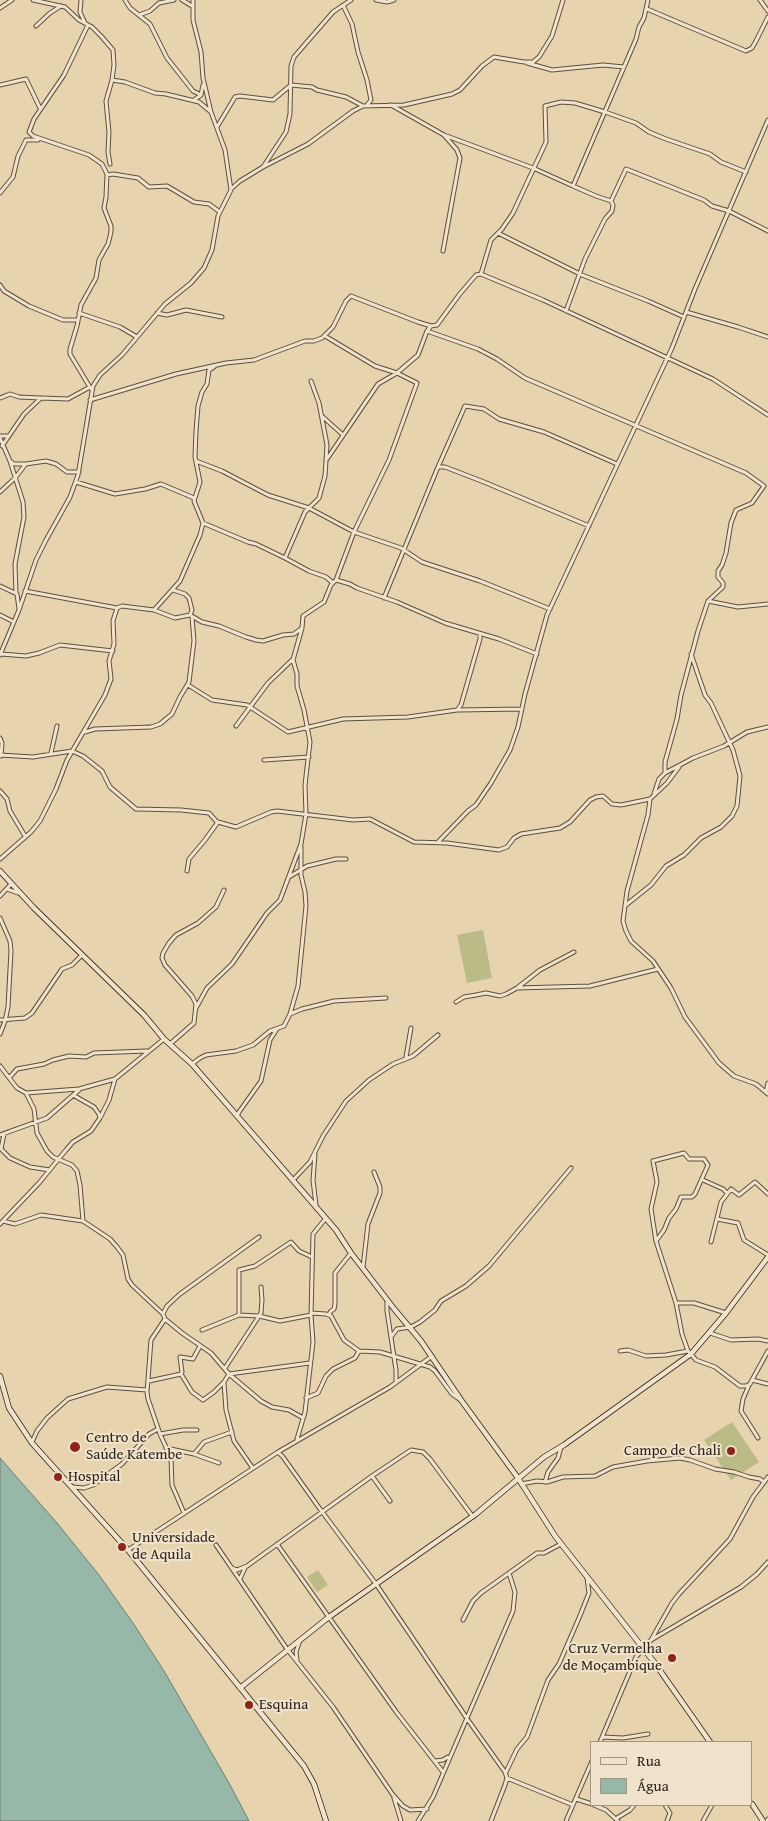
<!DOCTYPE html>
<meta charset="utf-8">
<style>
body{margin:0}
#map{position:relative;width:768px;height:1821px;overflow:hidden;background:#e8d3af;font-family:"Gentium Book Plus",serif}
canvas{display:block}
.legend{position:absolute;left:590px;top:1741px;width:162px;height:65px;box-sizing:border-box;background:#f0e2cb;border:1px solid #a29684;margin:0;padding:6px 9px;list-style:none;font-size:15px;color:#2d241a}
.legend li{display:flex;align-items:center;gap:10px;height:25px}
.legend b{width:25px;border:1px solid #a29684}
</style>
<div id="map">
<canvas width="768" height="1821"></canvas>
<ul class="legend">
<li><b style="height:6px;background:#f0e2cb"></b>Rua</li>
<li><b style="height:14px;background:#97b8a9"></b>Água</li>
</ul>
</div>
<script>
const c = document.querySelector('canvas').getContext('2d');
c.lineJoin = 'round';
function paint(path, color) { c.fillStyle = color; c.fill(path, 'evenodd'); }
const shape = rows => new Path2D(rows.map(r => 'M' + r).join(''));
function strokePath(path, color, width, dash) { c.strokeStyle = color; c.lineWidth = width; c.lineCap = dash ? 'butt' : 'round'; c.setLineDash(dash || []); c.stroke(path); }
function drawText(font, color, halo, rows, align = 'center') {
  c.font = font + ' "Gentium Book Plus",serif'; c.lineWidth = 4; c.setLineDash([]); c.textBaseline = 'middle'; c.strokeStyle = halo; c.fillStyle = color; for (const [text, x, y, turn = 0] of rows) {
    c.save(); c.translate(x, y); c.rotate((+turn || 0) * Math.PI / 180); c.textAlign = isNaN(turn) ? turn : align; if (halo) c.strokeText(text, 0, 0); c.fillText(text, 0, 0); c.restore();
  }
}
const green = shape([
 [483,930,492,978,467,983,457,935],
 [732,1422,759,1462,731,1480,704,1440],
 [318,1570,328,1585,317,1592,307,1577]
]);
const water = shape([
 [0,1458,57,1523,99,1575,133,1623,164,1671,229,1783,249,1821,0,1821,0,1458]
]);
const street = shape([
 [33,0,65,7,79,20,92,27,101,36,113,50,114,65,112,80],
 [81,0,80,12,85,23],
 [125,0,130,8,150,24,167,58,193,91,201,95],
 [182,0,192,6],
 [376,0,387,2,394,0],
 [760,0,768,11],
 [343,5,352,24,358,52,367,80,371,100,367,105],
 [0,8,12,0],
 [647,9,746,51,752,48,756,41,768,17],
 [139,15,150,11,159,3,174,0],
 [88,25,64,75,34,119,29,132,33,136,89,155,102,164,107,174,106,197,104,208,111,226,111,232,108,244,99,260,96,278,81,305,77,326,70,349,70,354,91,389],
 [36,26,50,13,61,6],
 [527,63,552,70,603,65,624,67,636,39,639,27,644,18,648,0],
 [0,85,26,79,40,108],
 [194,100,201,95,203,85],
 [391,105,444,135,457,150,460,158,443,251],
 [217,127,235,97,240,96,273,100,291,85,312,87,317,90,346,97,363,106],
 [444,135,533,168,573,186,624,67],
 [110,164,108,152,109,132,106,101,112,80,125,82,155,93,166,94,199,102,211,112],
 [263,167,308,144,353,111,363,106,404,105,452,94,460,90,482,66,494,57,524,62,533,62,539,57,552,36,563,0],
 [746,172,721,162,710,154,666,139,649,132,636,123,605,112,575,103,561,102,545,106,546,142,513,213,502,229,491,240,481,274,543,300,713,379,768,415],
 [107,175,113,174,138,178,149,187,167,186,194,202,209,204,220,212],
 [231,189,240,181,263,167,286,132,290,114,291,66,294,57,333,12,351,0],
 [0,193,13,177,18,156,26,140,38,140],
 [611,201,626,169,704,200,712,206,729,211,768,231],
 [498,233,582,275,648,301,684,317],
 [0,285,4,291,29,306,63,320,78,320],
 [566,311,585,259,605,219,612,211,613,205,611,201,596,196,573,186],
 [686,312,738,327,768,337],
 [79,313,120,327,137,337],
 [157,313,167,315,186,310,222,317],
 [427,331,478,349,497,359,525,378,746,473,764,486,752,503,736,510,731,523,726,553,722,565,718,571,718,577,723,583,723,587,708,601,698,631,681,695,677,719,665,762,665,773],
 [325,336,375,366,397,373,417,383,389,460,354,532,336,580],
 [311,381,319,403,327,445,325,476,319,498,305,512,285,558,309,571,326,577,333,583],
 [0,398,10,394,19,397,40,398],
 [90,400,176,374,226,363,254,360,305,341,314,341,322,338,333,327,346,301,351,296,418,322,431,326,437,325,459,295,476,275,481,274],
 [323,417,343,435],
 [0,436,9,436],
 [0,438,10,461,14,464,26,464,46,461,56,464,67,472,79,472],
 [2,446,24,414,41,398,68,399,90,387],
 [327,459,378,384,397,373,418,355,427,331,431,326],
 [10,461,23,502,24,517,15,564,16,593],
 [196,461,222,471,268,495,309,508,354,532,401,548,422,562,480,581,550,609],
 [438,467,445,467,484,482,589,526],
 [76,482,115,494,145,489,161,484,194,498],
 [0,492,15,478,25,465],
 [203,523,248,542,256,544,285,558],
 [0,586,17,594,19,609],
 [173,590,185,594,189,598,192,610,190,615],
 [25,591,117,608,122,606,154,610,175,618,190,615,202,622,219,626,246,637,256,640,263,641,283,635,294,634,302,628],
 [384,598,438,467,465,406,484,409,499,419,544,432,617,464],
 [708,601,738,607,768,604],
 [154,610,180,581,200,535,203,523,194,501,200,482,195,457,196,431,198,406,202,392,207,384,209,370,214,367],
 [0,615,14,622],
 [1,654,26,656,39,653,60,645,113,651],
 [0,655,19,610,36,560,46,540,70,497,78,475,93,386,100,375,122,355,165,304,191,283,204,268,212,250,218,216,231,190,225,150,211,112,203,78,201,52,193,20,193,0],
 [188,685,212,700,247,705,288,732,343,719,408,717,457,710,461,705,480,639,480,634],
 [457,710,522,709],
 [236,726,268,683,292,660],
 [85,732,95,729,151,727,160,724,172,714,180,697,189,682,194,641,192,617],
 [0,738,2,743,1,756],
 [51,753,57,726],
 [0,755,33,757,72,751,83,756,102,771,110,787,136,809,181,810,209,813,217,822],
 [264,760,309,757],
 [0,791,7,799,10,811,25,836],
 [654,794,659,779,665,773,693,758,724,746,747,732,768,727],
 [650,799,648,815,627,891,623,921,626,931,631,941,653,961,671,988,685,1017,719,1063,734,1076,756,1084,768,1094],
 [438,842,468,811,476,805,491,783,510,750,518,727,525,694,547,615,672,348,695,289,768,120],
 [0,859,31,832,40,821,56,789,67,760,105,695,111,679,109,661,114,644,113,621,117,608],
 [187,871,189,859,205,840,218,822,236,827,271,812,277,811,353,820,370,819,414,842,447,843,499,850,507,847,514,838,521,834,560,828,570,822,590,800,596,797,603,796,612,804,621,805,650,799,667,783,679,767],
 [289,877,307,866,336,859,346,859],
 [7,889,18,893],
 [0,896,11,884],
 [626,905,651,885,666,866,684,855,701,838,721,827,732,816,737,806,740,776,733,750,711,703,705,695,691,654],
 [0,918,10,941,11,951,8,1007,5,1021,0,1034],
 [517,988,590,986,658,969],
 [456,1002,464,997,476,995,486,993,500,996,506,994,517,988,540,970,574,952],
 [196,1008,207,988,232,964,267,913,280,900,301,844,306,814,305,785,310,742,304,710,297,686,297,674,293,660,302,628,303,616,324,602,331,585,336,580,350,584,357,588,397,602,445,623,499,639,537,654],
 [290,1014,298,986,306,906,305,892,301,875,301,847],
 [0,1020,25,1018,32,1013,62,969,72,965,82,955],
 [170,1044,194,1023,196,1004,192,996,165,965,162,958,163,953,169,943,176,935,198,923,216,907,224,890],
 [406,1057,411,1028],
 [192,1064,200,1058,206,1055,236,1051,253,1045,270,1031,284,1026,290,1014,302,1009,334,1001,386,998],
 [0,1066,17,1088,26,1093,79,1089,115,1079,164,1039],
 [9,1078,17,1069,44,1064,53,1060,69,1056,86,1057,94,1053,147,1051],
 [766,1092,768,1083],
 [26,1093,34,1109,37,1133,47,1151,53,1157,72,1165,77,1171,80,1185,83,1221],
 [237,1116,239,1112,261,1081,270,1040,277,1029],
 [100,1118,109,1100,115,1079],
 [4,1134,1,1149,10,1158,30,1167,50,1170],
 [0,1135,47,1118,79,1090],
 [315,1154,313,1180,316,1205],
 [293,1180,310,1162,323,1136,346,1101,369,1080,393,1064,413,1056,438,1035],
 [703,1180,723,1189,727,1193],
 [717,1219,738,1223,744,1240,768,1255],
 [3,1221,15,1224,41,1215,83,1221,110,1239,117,1247,123,1255,128,1279,132,1285,163,1314],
 [0,1224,39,1183,66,1150,73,1142,91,1131,100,1118,99,1114,94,1107,73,1095],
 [259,1237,180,1294,167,1306,163,1314,165,1319,182,1333,211,1353,229,1374,261,1401,272,1407,289,1410,303,1418],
 [656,1241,664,1230,669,1218,676,1209,681,1197,692,1197,695,1194,708,1165,704,1159,689,1159,684,1153,653,1161,657,1182,651,1209,656,1241,676,1303,682,1334,688,1351,696,1360,715,1367,740,1386,746,1386,750,1384,752,1380,768,1384],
 [711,1242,721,1202,731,1189,739,1195,755,1182,768,1194],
 [363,1267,368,1224,380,1193,380,1187,374,1172],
 [387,1300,387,1311,396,1370,396,1381],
 [676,1303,694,1303,726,1313],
 [311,1313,326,1314,331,1316,344,1340,359,1351,380,1352,430,1367,435,1371,452,1394,459,1399],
 [329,1314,331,1311,334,1309,335,1304,335,1273,351,1253],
 [239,1315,239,1270,255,1266,291,1242,299,1251,312,1257],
 [165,1319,151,1340,147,1392,148,1399,160,1434,183,1430,197,1430],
 [202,1330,239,1315,259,1316,280,1321,311,1315],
 [710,1333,731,1340,758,1339,768,1341],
 [391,1337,397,1329,411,1327,420,1322,435,1310,441,1301,466,1286,489,1266,571,1168],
 [200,1346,193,1359,180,1357,182,1372,181,1374,192,1392,203,1400,214,1392,224,1382,229,1374,310,1363],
 [620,1351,628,1350,646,1356,666,1355,688,1351],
 [225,1368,261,1313,262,1300,261,1287],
 [752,1380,768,1351],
 [149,1381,181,1374],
 [224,1383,226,1410,234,1441,252,1467],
 [749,1385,743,1399,741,1411,758,1438],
 [306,1398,318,1393,326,1376,333,1369,355,1358,359,1351],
 [160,1434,171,1458,172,1485,184,1513],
 [297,1439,305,1412,313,1342,311,1315,313,1234,326,1218],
 [32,1442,37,1431,47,1418,68,1399,107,1387,147,1390],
 [166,1448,194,1454,219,1463],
 [278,1452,390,1387,432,1356],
 [194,1454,204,1442,232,1432],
 [372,1476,390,1501],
 [545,1482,548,1472,558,1458,561,1447],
 [521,1484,537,1481,547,1482,563,1477,595,1476,613,1467,647,1461,680,1458,690,1460,715,1469,734,1472,749,1477,760,1479,764,1482],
 [73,1487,84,1488,93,1485,122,1464,149,1434,158,1429],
 [277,1544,397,1713,443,1772],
 [216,1545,287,1649,333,1707,393,1795,403,1806,410,1810,427,1809],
 [128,1550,278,1452,283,1457,320,1509,376,1584,468,1720,505,1772,507,1778,505,1785,491,1821],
 [232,1568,237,1570,247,1566,372,1476,411,1450,423,1452,430,1459,473,1517],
 [240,1579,245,1568],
 [463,1620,473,1601,481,1593,537,1553,544,1553,561,1544],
 [651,1640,672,1603,679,1594,730,1539,753,1497,768,1477],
 [297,1660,296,1652,300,1640],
 [602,1737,623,1738,648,1734],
 [600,1742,636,1657,651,1640,741,1587,757,1574,768,1562],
 [435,1761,443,1760,448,1757],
 [506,1772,517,1749,527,1737,548,1680,559,1664,579,1618,589,1593,587,1578],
 [507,1778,573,1805],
 [394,1798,401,1821],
 [576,1799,592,1804],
 [594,1805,606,1810,618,1821],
 [665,1805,670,1813,667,1821],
 [617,1818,630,1810,634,1805],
 [418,1821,433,1797,513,1611,515,1592,509,1573],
 [566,1821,592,1761],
 [703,1821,712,1805],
 [767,1821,768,1819]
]);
const secondary = shape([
 [0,871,34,908,144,1015,164,1039,192,1064,336,1230,351,1253,395,1310,421,1341,461,1400,518,1478,555,1536,654,1662,710,1742],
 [0,1376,9,1408,32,1443,128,1550,304,1766,314,1784,326,1821],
 [240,1688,329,1617,476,1514,544,1457,564,1445,691,1354,726,1313,768,1257],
 [752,1804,763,1821]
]);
const markers = [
 [75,1447,6,"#8f2418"],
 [731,1451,5,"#8f2418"],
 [58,1477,5,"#8f2418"],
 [122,1547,5,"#8f2418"],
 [672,1658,5,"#8f2418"],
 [249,1705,5,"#8f2418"]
];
const poiNames = [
 ["Centro de",86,1438],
 ["Saúde Katembe",86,1455],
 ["Campo de Chali",721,1451,"right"],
 ["Hospital",68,1477],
 ["Universidade",132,1538],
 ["de Aquila",132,1555],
 ["Cruz Vermelha",662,1649,"right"],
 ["de Moçambique",662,1666,"right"],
 ["Esquina",259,1705]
];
paint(green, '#babb87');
paint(water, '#97b8a9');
strokePath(water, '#6d7d70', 1);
strokePath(street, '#5c503f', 5);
strokePath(secondary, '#2d241a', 6);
strokePath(street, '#f0e2cb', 3);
strokePath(secondary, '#f0e2cb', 4.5);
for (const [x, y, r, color] of markers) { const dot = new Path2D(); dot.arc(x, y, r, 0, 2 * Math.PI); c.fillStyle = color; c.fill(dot); strokePath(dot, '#f0e2cb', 2); }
drawText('15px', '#2d241a', '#f0e2cb', poiNames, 'left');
</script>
